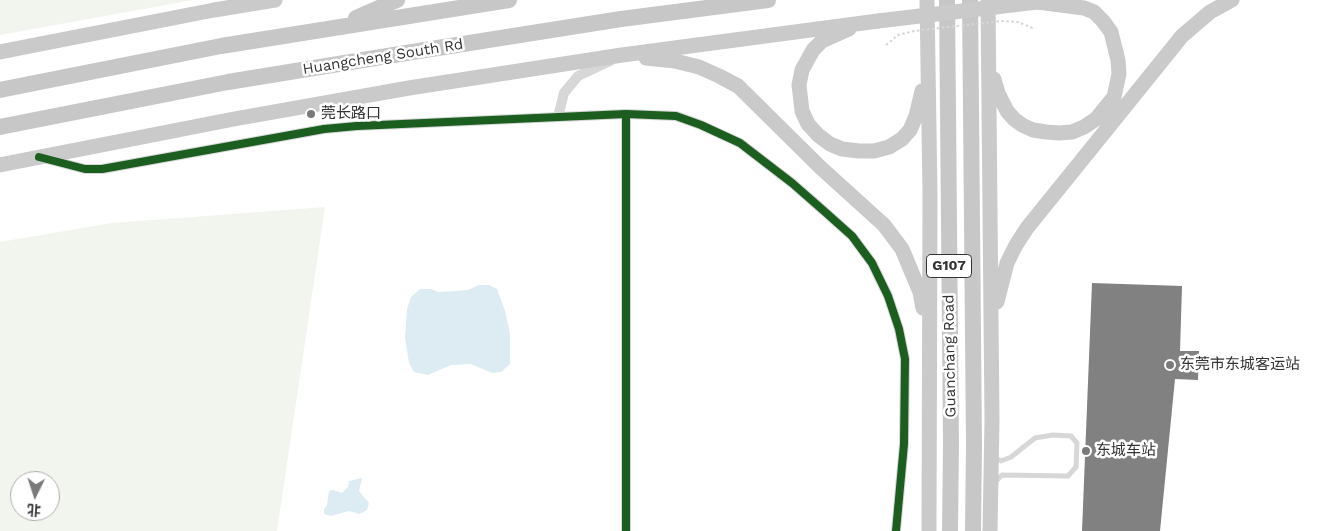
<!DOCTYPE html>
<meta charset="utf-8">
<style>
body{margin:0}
#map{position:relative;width:1325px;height:531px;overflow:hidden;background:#fff;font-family:"Work Sans","Noto Sans SC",sans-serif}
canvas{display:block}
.north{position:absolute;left:10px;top:471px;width:50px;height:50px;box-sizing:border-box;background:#fff;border:1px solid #adadad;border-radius:50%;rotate:184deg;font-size:14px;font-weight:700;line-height:20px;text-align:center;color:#333}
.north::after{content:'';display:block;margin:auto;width:18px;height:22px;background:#7a7a7a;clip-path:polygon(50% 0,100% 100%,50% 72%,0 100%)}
</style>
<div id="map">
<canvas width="1325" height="531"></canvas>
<div class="north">北</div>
</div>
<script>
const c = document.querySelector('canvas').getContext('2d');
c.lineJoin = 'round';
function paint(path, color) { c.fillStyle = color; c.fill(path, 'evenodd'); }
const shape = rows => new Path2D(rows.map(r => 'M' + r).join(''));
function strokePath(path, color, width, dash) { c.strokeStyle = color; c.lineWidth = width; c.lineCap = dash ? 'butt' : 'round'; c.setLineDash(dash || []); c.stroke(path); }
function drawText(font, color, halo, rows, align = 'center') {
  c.font = font + ' "Work Sans","Noto Sans SC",sans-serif'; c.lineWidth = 5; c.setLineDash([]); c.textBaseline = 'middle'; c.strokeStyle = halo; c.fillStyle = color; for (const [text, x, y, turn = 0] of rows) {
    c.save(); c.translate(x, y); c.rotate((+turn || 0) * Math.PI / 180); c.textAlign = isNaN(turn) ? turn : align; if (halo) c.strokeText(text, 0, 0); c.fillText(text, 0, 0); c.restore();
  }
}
const green = shape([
 [0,0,193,0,0,35],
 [325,207,277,531,0,531,0,242,112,223],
 [20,481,50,481,50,511,20,511]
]);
const water = shape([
 [479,285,489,285,497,289,505,311,510,333,510,364,501,372,492,373,471,364,451,365,428,375,414,372,409,363,405,338,407,309,411,297,420,289,431,289,438,292,457,291,468,290],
 [362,478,359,491,369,503,367,510,360,514,349,511,331,516,324,514,324,509,327,505,329,491,333,490,342,493,348,487,349,481]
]);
const building = shape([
 [1092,283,1182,286,1180,351,1199,351,1198,380,1175,379,1160,531,1082,531]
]);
const service = shape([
 [995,458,1001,461,1011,457,1035,438,1053,435,1071,436,1077,443,1076,467,1068,476,1002,475,995,482]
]);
const minor = shape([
 [558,117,564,93,578,76,610,61],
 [43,158,85,169,102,169,324,129,357,126,626,114,676,116,701,125,740,143,792,183,824,211,852,236,872,263,888,296,899,329,905,359,904,444,896,531],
 [626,531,626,114]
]);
const primary = shape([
 [927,0,930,193,929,531],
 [988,0,992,420,990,531],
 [849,29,822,41,813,50,802,70,799,85,802,111,808,124,818,135,830,144,842,149,859,151,874,151,889,147,902,139,910,130,916,116,922,91],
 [0,52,214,10,275,0],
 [646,58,675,61,699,67,719,76,738,86,821,168,884,225,902,249,920,292,923,308],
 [994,79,998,93,1007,111,1014,119,1022,125,1033,130,1046,132,1059,133,1072,132,1084,127,1096,119,1114,97,1119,74,1118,60,1111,32,1103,21,1094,12,1084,8,1037,2],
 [0,165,234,119,409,88,622,55,878,21],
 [997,302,1007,263,1016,245,1027,228,1182,36,1210,12,1232,0]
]);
const trunk = shape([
 [947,0,951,444,950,531],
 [970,0,974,445,973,531],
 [356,18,397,0],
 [0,90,221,46,509,0],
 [0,127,228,82,406,53,621,19,768,0]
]);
const pathBridge = shape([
 [886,45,898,35,914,31,1001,21,1018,22,1035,29]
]);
const primaryBridge = shape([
 [878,21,1037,2]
]);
const cycleway = shape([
 [39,157,85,169,102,169,324,129,357,126,626,114,676,116,701,125,740,143,792,183,824,211,852,236,872,263,888,296,899,329,905,359,904,444,896,531],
 [626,531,626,114]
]);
const markers = [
 [311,114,5,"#7a7a7a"],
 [1170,365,5,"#7a7a7a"],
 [1086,451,5,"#7a7a7a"]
];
const shields = [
 [949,266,45]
];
const shieldNames = [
 ["G107",949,266]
];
const streetNames = [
 ["Huangcheng South Rd",383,57,-9],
 ["Guanchang Road",950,356,-91]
];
const poiNames = [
 ["莞长路口",321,114],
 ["东莞市东城客运站",1180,365],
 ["东城车站",1096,451]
];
paint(green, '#f1f5ed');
paint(water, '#ddebf3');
paint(building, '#818181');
strokePath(service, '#d7d7d7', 5);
strokePath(minor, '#d7d7d7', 10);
strokePath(primary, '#cacaca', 15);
strokePath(trunk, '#c7c7c7', 16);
strokePath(pathBridge, '#d6d6d6', 2, [2.5, 2.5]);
strokePath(primaryBridge, '#cacaca', 15);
strokePath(cycleway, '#1b5e20', 8);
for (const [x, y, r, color] of markers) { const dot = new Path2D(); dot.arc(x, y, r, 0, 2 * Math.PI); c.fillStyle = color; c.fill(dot); strokePath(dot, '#fff', 2); }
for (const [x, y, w] of shields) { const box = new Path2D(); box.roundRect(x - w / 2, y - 11.5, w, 23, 4); c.fillStyle = '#fff'; c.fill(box); strokePath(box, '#333', 1); }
drawText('bold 14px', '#333', null, shieldNames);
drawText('15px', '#333', '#fff', streetNames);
drawText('15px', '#333', '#fff', poiNames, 'left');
</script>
